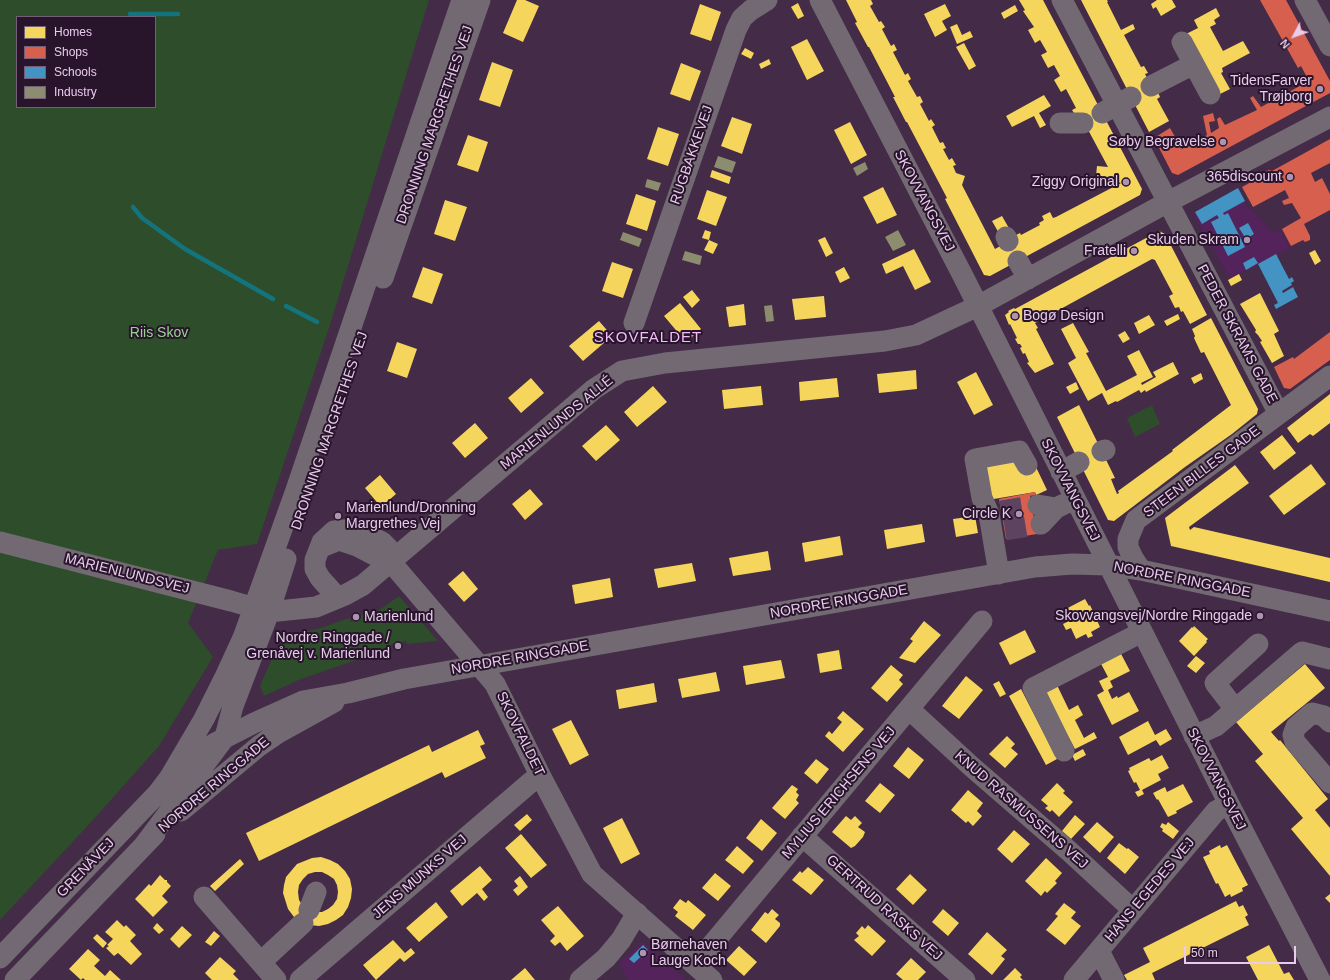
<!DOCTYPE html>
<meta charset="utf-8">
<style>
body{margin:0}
#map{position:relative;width:1330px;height:980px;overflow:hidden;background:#442b47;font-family:Arial,sans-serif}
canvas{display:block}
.legend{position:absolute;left:16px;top:16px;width:140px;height:92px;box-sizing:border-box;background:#28142b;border:1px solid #755e78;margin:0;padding:5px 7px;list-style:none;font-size:12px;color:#e8ccec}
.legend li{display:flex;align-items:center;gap:8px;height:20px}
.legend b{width:20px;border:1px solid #755e78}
.north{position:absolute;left:1274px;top:16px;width:40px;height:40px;-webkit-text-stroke:3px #28142b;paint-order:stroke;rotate:229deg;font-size:11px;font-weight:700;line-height:16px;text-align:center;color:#e8ccec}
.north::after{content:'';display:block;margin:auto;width:14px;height:18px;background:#e8ccec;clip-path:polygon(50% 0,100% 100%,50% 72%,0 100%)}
.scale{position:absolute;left:1184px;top:946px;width:112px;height:18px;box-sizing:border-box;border:2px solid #e8ccec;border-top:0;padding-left:5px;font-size:12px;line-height:14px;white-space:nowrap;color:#e8ccec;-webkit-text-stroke:3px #28142b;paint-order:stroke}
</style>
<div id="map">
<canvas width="1330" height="980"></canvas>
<ul class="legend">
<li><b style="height:11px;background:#f6d55c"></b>Homes</li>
<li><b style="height:11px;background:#d6604d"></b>Shops</li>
<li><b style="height:11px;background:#4393c3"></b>Schools</li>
<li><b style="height:11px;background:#8c8c6e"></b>Industry</li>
</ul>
<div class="north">N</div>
<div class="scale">50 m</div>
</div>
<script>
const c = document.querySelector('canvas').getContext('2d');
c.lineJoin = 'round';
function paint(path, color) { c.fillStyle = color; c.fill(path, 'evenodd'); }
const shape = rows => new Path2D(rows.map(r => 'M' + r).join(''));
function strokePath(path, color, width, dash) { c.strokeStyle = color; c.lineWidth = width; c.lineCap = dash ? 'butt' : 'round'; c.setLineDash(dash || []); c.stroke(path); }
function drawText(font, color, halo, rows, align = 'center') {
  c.font = font + ' Arial,sans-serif'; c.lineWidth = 4; c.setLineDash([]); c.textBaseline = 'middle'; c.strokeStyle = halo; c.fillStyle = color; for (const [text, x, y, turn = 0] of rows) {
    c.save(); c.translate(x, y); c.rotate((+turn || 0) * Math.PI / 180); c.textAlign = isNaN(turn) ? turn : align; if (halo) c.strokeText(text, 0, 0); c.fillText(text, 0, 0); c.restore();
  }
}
const built = shape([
 [1237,191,1245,204,1273,233,1280,230,1290,248,1256,266,1230,278,1193,214],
 [643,942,686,980,628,980,619,963]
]);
const green = shape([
 [0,0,429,0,330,325,257,544,218,550,188,623,213,657,159,746,93,820,0,920],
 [17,17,155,17,155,107,17,107],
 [1152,405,1160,424,1135,437,1127,418],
 [399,596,438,641,407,644,406,641,391,644,392,648,301,679,264,696,260,686,274,654,286,636,321,628,349,618,351,622,369,610,372,615]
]);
const homes = shape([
 [517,0,525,0,539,6,523,42,503,33],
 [846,0,871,0,873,4,870,6,879,22,881,21,885,27,882,29,891,46,894,44,897,50,893,52,905,75,908,73,911,79,908,81,917,97,920,96,923,102,920,104,929,121,931,119,935,125,932,127,940,143,943,142,946,148,943,149,949,160,952,158,956,165,953,166,956,173,965,176,962,185,995,249,1015,238,1014,236,1020,233,1021,235,1040,225,1039,223,1044,220,1042,216,1050,212,1053,218,1056,217,1121,183,1096,176,1097,166,1108,167,1086,126,1076,116,1072,110,1076,108,1066,89,1061,92,1054,80,1060,76,1054,65,1048,68,1041,55,1047,52,1040,40,1035,43,1028,30,1034,27,1023,11,1025,10,1019,0,1043,0,1142,189,1140,195,990,276,984,275,945,199,947,198,907,122,906,122,893,97,895,97,869,47,868,47,855,23,857,22],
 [1081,0,1107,0,1108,2,1107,2,1121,30,1133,24,1135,29,1124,35,1141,67,1144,66,1148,73,1145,74,1154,91,1157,90,1160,97,1157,99,1169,121,1149,132],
 [1157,0,1172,0,1176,7,1161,16,1156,7,1153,9,1151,4],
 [798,3,804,16,798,19,791,7],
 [700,4,721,12,711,41,690,34],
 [945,4,951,16,942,21,947,30,935,37,924,14],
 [1015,5,1018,11,1004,19,1001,13],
 [1216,8,1220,16,1214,20,1216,24,1210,27,1223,51,1243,41,1250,53,1222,68,1223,72,1221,73,1230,89,1218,95,1186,34,1198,28,1194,20],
 [957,24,962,35,970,31,973,37,957,44,950,27],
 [807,39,824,71,807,80,791,47],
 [964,43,976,66,969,70,956,47],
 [745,48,754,53,751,59,741,54],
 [769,59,771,64,761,69,759,64],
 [492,62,513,70,500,107,479,100],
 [681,63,701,71,690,101,670,94],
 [1044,95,1051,106,1039,113,1046,125,1040,128,1034,116,1012,127,1006,116],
 [732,117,752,124,742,154,721,146],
 [850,122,867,155,851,164,834,130],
 [658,127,679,134,668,166,647,159],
 [468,135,488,142,478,172,457,165],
 [712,170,731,177,729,184,710,177],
 [883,187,897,215,877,224,863,197],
 [707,190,727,197,716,226,697,219],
 [636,194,656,201,647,231,626,224],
 [445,200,467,207,455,241,434,234],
 [1002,216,1010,230,1000,235,992,221],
 [705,230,711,232,709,240,702,238],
 [1159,231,1165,234,1207,315,1190,324,1183,311,1181,312,1179,307,1175,308,1169,296,1173,294,1155,260,1152,259,1035,323,1038,328,1036,329,1054,364,1035,373,1027,363,1029,362,1025,353,1023,354,1020,348,1022,347,1020,344,1018,344,1015,339,1017,338,1010,324,1009,325,1005,315,1009,312,1008,311,1014,308,1015,309],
 [825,237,833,253,826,257,818,240],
 [709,240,718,244,713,254,704,250],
 [914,249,931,282,915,290,903,266,886,274,882,264],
 [1315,250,1321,261,1315,265,1309,253],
 [612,262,633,269,623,298,602,291],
 [423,267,443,274,432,304,412,297],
 [844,267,850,278,840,283,835,272],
 [1239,274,1242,280,1231,286,1228,280],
 [692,290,700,300,692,308,683,297],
 [1260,293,1279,331,1274,334,1284,356,1272,363,1260,342,1262,341,1258,335,1255,332,1256,330,1240,304],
 [824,296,826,317,795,320,792,299],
 [680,303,701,329,686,342,664,316],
 [744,304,746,325,729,327,726,307],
 [1178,314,1180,319,1167,326,1164,321],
 [1149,315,1155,325,1139,334,1134,323],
 [1211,318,1258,409,1257,414,1232,434,1185,467,1114,521,1108,520,1057,417,1079,405,1115,478,1111,479,1117,494,1119,493,1118,491,1173,451,1172,450,1231,405,1204,352,1201,353,1194,338,1195,336,1192,329],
 [599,321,612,336,583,361,569,346],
 [1073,323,1089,352,1086,353,1106,391,1137,375,1127,356,1139,350,1153,377,1141,383,1142,385,1156,377,1153,372,1173,362,1179,374,1146,392,1145,390,1141,393,1139,390,1117,402,1116,401,1108,405,1102,393,1088,401,1068,363,1076,358,1061,329],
 [1125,331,1130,339,1123,343,1118,335],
 [397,342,417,349,407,378,387,371],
 [916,370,917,389,879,393,877,374],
 [976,372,993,405,974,415,957,382],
 [1201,373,1203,379,1194,384,1191,378],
 [531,378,544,393,521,413,508,398],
 [837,378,839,397,800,401,799,382],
 [1076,382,1079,389,1070,394,1066,387],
 [653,386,667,402,637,427,624,412],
 [761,386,763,405,724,409,722,390],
 [1330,394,1330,423,1313,436,1310,434,1298,443,1287,428],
 [475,423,488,438,465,458,452,443],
 [606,425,620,440,596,461,582,446],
 [1282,435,1296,453,1274,470,1260,452],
 [1017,458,1035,465,1047,490,1036,495,1035,492,988,500,981,464],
 [1311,464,1326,484,1284,515,1269,496],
 [1235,465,1249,483,1189,527,1190,530,1194,527,1330,558,1330,582,1171,546,1165,518],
 [380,475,396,494,381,507,365,488],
 [530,489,543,504,525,520,512,504],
 [975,516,978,533,956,537,953,519],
 [922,524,925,542,887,549,884,530],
 [840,536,843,555,805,562,802,543],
 [768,551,771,570,733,576,729,558],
 [692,563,696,581,658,588,654,569],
 [463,571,478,589,464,602,448,584],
 [610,578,613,597,575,604,572,585],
 [1085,599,1089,606,1090,605,1100,627,1091,632,1093,636,1088,638,1086,634,1076,639,1071,628,1066,630,1063,624,1067,622,1062,611],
 [924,621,941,635,915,663,899,658,913,641,910,639],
 [1194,626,1208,639,1206,641,1207,642,1194,656,1179,641,1192,627,1193,628],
 [1025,630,1036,652,1010,665,999,643],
 [839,650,842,669,820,673,817,654],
 [1119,650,1130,671,1110,681,1113,687,1108,690,1112,699,1117,696,1118,698,1129,692,1139,711,1112,725,1097,695,1104,691,1099,681,1108,677,1099,660],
 [1196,656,1205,663,1196,673,1187,666],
 [781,660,785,678,746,685,743,666],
 [1305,664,1325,688,1271,732,1279,741,1280,740,1328,799,1315,810,1330,828,1330,876,1291,829,1303,818,1255,761,1263,754,1236,722],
 [891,665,903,675,899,680,903,684,887,702,871,688],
 [716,672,720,691,682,698,678,679],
 [966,676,983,690,959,719,942,706],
 [999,681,1006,694,1000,697,993,684],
 [654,683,657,702,619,709,616,690],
 [1056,683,1069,710,1078,705,1083,715,1075,720,1084,738,1094,732,1097,738,1075,749,1043,690],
 [1021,689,1057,759,1046,765,1009,696],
 [843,711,864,729,843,752,825,736,829,731,832,734,842,722,837,718],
 [571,720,589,755,570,765,552,729],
 [1148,721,1155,735,1166,729,1172,739,1160,746,1156,740,1128,755,1119,737],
 [478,730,485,744,480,746,486,758,445,778,442,772,259,861,246,833,429,745,432,752],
 [1007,736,1015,744,1011,748,1018,754,1005,768,989,754],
 [908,747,924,760,909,779,893,766],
 [1083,749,1086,755,1075,761,1072,755],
 [1162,755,1169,768,1158,774,1161,780,1142,790,1144,794,1138,797,1135,792,1140,790,1136,782,1134,783,1128,771,1130,770,1129,768,1149,758,1151,761],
 [816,759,829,769,817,784,804,773],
 [880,783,895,795,880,813,865,801],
 [1057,783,1065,791,1063,793,1073,802,1059,817,1052,810,1050,812,1045,808,1048,806,1041,800],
 [1183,784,1193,802,1176,811,1177,813,1168,817,1158,799,1157,800,1153,793,1165,787,1167,792],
 [792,785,798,789,796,792,799,795,796,800,799,803,785,819,772,808],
 [968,790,983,803,977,811,982,816,973,826,968,821,966,823,951,810],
 [527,814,532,820,520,831,514,825],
 [1075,815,1085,824,1071,839,1062,831],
 [846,816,851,820,855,816,862,823,858,827,865,832,863,837,855,846,851,848,832,832],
 [622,818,640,854,621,864,603,828],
 [761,819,777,833,762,851,746,838],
 [1097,822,1114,837,1100,853,1083,837],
 [1168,822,1179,831,1173,839,1162,831,1163,829,1160,827,1162,823,1166,825],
 [1014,830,1030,844,1012,863,997,849],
 [521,834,547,865,531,878,505,848],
 [1119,843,1127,849,1128,848,1139,857,1125,874,1107,858],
 [1220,845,1221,848,1227,845,1248,885,1242,888,1243,891,1231,897,1230,894,1225,897,1218,883,1216,884,1203,857,1210,854,1209,851],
 [737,846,754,861,743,874,725,860],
 [321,857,330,860,338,864,345,871,350,879,352,889,351,898,348,907,343,915,336,920,328,924,319,926,310,925,301,922,294,917,288,909,283,893,284,885,286,877,297,864,312,858],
 [315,872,322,872,328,875,334,879,337,885,338,892,337,899,333,905,328,909,322,912,315,912,303,906,299,900,298,892,299,885,303,879,308,874],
 [1046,858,1062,873,1055,881,1057,883,1047,893,1045,891,1041,896,1025,881],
 [240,859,244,864,215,891,210,886],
 [480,866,492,880,482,889,488,897,484,901,477,893,462,906,450,891],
 [808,867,824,880,811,895,792,880,800,871,802,873],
 [715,873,731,886,718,901,702,888],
 [910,874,927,890,913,905,896,889],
 [160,875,165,880,167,880,167,882,171,886,162,896,168,902,153,917,135,899,149,884,151,886],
 [520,876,528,887,518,896,513,890,518,886,514,881],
 [1330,894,1330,903,1325,898],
 [680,899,686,903,688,900,706,915,693,930,675,916,678,912,673,908],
 [1236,901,1239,907,1243,905,1248,915,1245,917,1249,925,1152,973,1155,980,1127,980,1124,975,1150,962,1143,948],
 [436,902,448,917,419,942,406,928],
 [1064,903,1076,912,1071,918,1081,926,1065,945,1046,930,1058,916,1055,914],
 [558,906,584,936,567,951,560,942,555,946,550,941,555,936,541,920],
 [772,909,779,915,775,919,780,923,780,926,766,943,751,930,765,912,768,914],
 [943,909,959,923,948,936,932,922],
 [117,920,124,927,126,925,136,935,130,941,142,954,131,965,118,953,114,956,106,948,109,946,107,945,113,939,105,932],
 [157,923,164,930,159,934,153,928],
 [868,925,886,941,872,956,854,940,859,936,856,933,862,926,865,929],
 [182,926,192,935,179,948,170,939],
 [214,931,220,936,211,946,205,942],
 [987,932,1007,950,1001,956,1005,959,992,975,968,954],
 [97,934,107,943,103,948,93,938],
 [393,940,405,953,411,948,415,953,404,962,400,958,376,980,363,965],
 [1269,945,1284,974,1289,972,1294,980,1258,980,1246,957],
 [739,946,757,962,744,976,726,960],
 [88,949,100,960,94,966,105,976,110,970,121,980,85,980,83,978,81,980,69,969],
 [220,957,236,971,233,974,239,980,212,980,205,973],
 [911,958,926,972,918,980,903,980,896,974],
 [525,968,535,980,511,980],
 [1015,968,1022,975,1020,977,1023,980,1003,980]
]);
const shops = shape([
 [1260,0,1286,0,1330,81,1330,93,1178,175,1172,173,1154,138,1170,128,1182,149,1207,135,1203,116,1213,113,1215,121,1209,122,1211,133,1219,128,1217,119,1220,117,1225,125,1257,110,1250,98,1253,96,1261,107,1309,81,1301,66,1298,68],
 [1330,139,1330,163,1311,173,1315,182,1322,178,1330,194,1330,210,1304,224,1310,236,1310,240,1305,242,1303,240,1291,246,1282,229,1301,218,1292,203,1284,205,1282,201,1289,198,1285,190,1253,207,1242,187,1264,175,1265,172,1269,170,1272,171],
 [1330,332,1330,360,1290,389,1284,388,1274,367,1293,357,1294,359],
 [1035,492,1043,533,1006,539,999,499]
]);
const schools = shape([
 [1238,188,1245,201,1223,213,1224,215,1228,213,1245,247,1228,256,1211,222,1219,218,1217,215,1202,224,1195,212],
 [1248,223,1254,234,1246,239,1239,228],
 [1276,254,1289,279,1292,277,1294,281,1291,283,1292,285,1282,291,1283,293,1293,287,1298,297,1276,309,1274,305,1278,303,1258,264],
 [1254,257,1258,263,1246,270,1243,263],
 [643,945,648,950,634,963,629,959]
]);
const industry = shape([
 [718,156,736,162,732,173,714,167],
 [865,162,868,169,857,176,853,168],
 [647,179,661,183,658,191,645,187],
 [898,230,906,245,893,251,885,237],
 [623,232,642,239,639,247,620,240],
 [685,251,702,256,700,265,682,260],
 [772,305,774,321,766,322,764,306]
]);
const stream = shape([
 [130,14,178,14],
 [133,207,142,218,185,249,273,299],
 [286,306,317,322]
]);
const minorTunnel = shape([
 [1001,511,1038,505],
 [1005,530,1041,524]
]);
const minor = shape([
 [820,0,964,278,1229,804,1320,980],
 [1062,0,1279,414],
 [1305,0,1330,46],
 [1182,42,1210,94],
 [1151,86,1194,64],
 [1102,113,1131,97],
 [1060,123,1083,123],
 [1006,237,1008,241],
 [1018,261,1028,279],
 [383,278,480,0],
 [634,323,736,30,742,18,751,10,767,0],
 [1102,451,1105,450],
 [1061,472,1079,462],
 [1038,505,1056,508,1075,499],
 [1041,524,1056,508],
 [0,542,231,601,269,612,316,607,345,595,363,585,594,389,622,371,665,363,885,341,916,335,978,306,1168,202,1330,117],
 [324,546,339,540,357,546,378,557,390,561],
 [390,561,495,684,541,777,592,874,712,980],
 [1141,570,1133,558,1128,547,1128,539,1136,520,1330,376],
 [999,574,989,514,982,498,975,459,1019,451,1027,465],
 [338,598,320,578,315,569,315,560,322,542,334,531,355,529,382,542,388,548,390,561],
 [909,709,972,767,1069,851,1133,910],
 [1235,709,1215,683,1258,644],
 [1330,722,1324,716,1312,713,1296,727,1293,735,1295,742,1330,783],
 [1194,736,1216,726,1302,652,1330,659],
 [1064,751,1033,688,1142,632],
 [170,777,185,762,215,743,254,723,303,701,348,693,404,679,1035,567,1072,564,1108,565,1141,570,1330,611],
 [181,811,259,746,278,733,334,702],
 [802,836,965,980],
 [145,844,225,737,233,706,269,612,286,559],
 [204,897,276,980],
 [309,910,316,892],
 [1099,951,1114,980],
 [0,958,158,793,170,777,204,719,226,675,243,638,296,490,462,0],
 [261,962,303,923],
 [695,965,982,621],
 [15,980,155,834],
 [300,980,531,782,541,777],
 [580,980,606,958,621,940,637,913],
 [1074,980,1216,811,1229,804]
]);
const markers = [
 [1320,89,4,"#af94b2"],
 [1223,142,4,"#af94b2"],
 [1290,177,4,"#af94b2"],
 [1126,182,4,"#af94b2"],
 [1247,240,4,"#af94b2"],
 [1134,251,4,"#af94b2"],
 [1015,316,4,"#af94b2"],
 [1019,514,4,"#af94b2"],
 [338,516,4,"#af94b2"],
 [1260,616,4,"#af94b2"],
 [356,617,4,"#af94b2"],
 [398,646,4,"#af94b2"],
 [643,953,4,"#af94b2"]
];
const poiNames = [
 ["TidensFarver",1312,81],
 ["Trøjborg",1312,97],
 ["Søby Begravelse",1215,142],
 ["365discount",1282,177],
 ["Ziggy Original",1118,182],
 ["Skuden Skram",1239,240],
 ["Fratelli",1126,251],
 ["Bogø Design",1023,316,"left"],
 ["Marienlund/Dronning",346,508,"left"],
 ["Margrethes Vej",346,524,"left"],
 ["Circle K",1011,514],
 ["Skovvangsvej/Nordre Ringgade",1252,616],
 ["Marienlund",364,617,"left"],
 ["Nordre Ringgade /",390,638],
 ["Grenåvej v. Marienlund",390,654],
 ["Børnehaven",651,945,"left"],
 ["Lauge Koch",651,961,"left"]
];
const streetNames = [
 ["DRONNING MARGRETHES VEJ",435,125,-71],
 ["RUGBAKKEVEJ",692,155,-71],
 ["SKOVVANGSVEJ",924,201,62],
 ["PEDER SKRAMS GADE",1237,334,62],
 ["MARIENLUNDS ALLÉ",557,423,-39],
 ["DRONNING MARGRETHES VEJ",330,431,-71],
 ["STEEN BILLES GADE",1202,472,-37],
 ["SKOVVANGSVEJ",1070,490,63],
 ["MARIENLUNDSVEJ",127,574,14],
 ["NORDRE RINGGADE",1182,580,11],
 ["NORDRE RINGGADE",839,602,-10],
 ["NORDRE RINGGADE",520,658,-10],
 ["SKOVFALDET",520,734,64],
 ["SKOVVANGSVEJ",1216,779,63],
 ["NORDRE RINGGADE",214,785,-40],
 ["MYLIUS ERICHSENS VEJ",839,793,-50],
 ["KNUD RASMUSSENS VEJ",1021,810,41],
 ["GRENÅVEJ",86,868,-46],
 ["JENS MUNKS VEJ",420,877,-41],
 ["HANS EGEDES VEJ",1150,890,-50],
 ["GERTRUD RASKS VEJ",884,908,42]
];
const parkNames = [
 ["Riis Skov",159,333]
];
const neighbourhoodNames = [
 ["SKOVFALDET",648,338]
];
paint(built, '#54235c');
paint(green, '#2e4d2b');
paint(homes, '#f6d55c');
paint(shops, '#d6604d');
paint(schools, '#4393c3');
paint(industry, '#8c8c6e');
strokePath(stream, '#13747e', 4.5);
strokePath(minorTunnel, '#5d4360', 21, [21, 10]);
strokePath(minor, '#726973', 21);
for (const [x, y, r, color] of markers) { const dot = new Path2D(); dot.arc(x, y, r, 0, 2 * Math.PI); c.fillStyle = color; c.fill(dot); strokePath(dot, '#28142b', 1.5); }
drawText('14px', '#e8ccec', '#28142b', poiNames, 'right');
drawText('14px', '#e8ccec', '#28142b', streetNames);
drawText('14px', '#95d68f', '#28142b', parkNames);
c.letterSpacing = '1px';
drawText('15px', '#f4bcfb', '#28142b', neighbourhoodNames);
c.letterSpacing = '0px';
</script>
